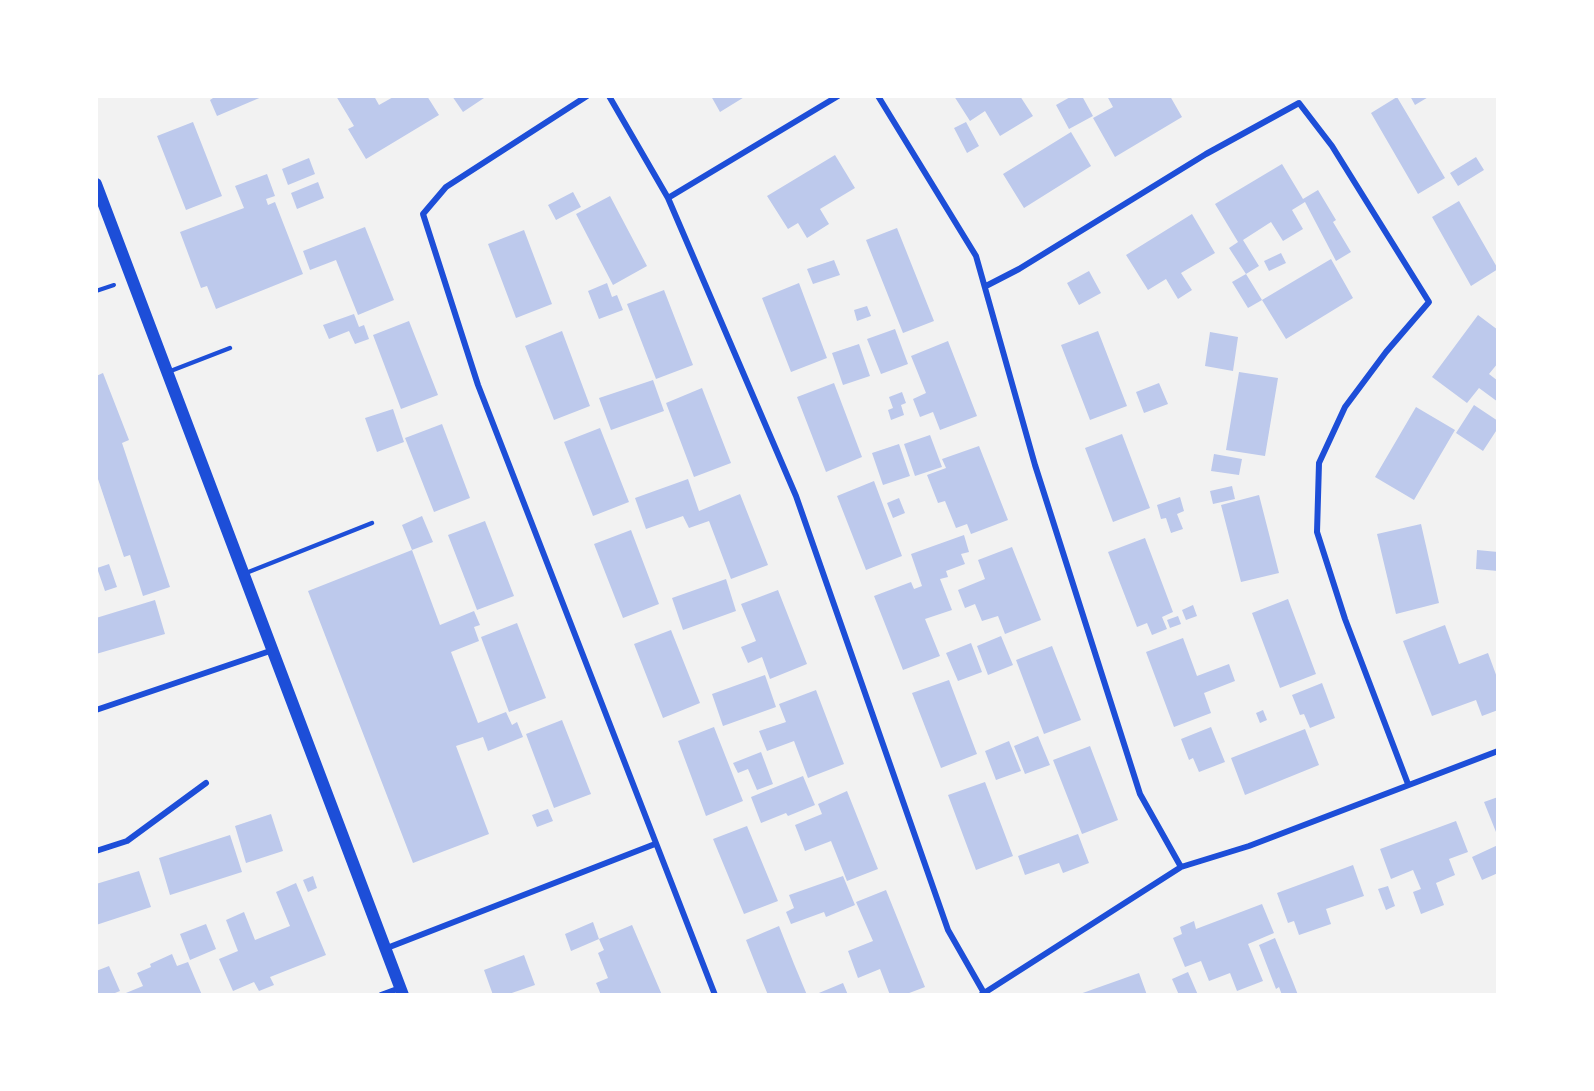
<!DOCTYPE html>
<style>
body{margin:0}
#map{position:relative;width:1594px;height:1091px;overflow:hidden;background:#f2f2f2;font-family:"Fira Sans",sans-serif}
canvas{display:block}
.frame{position:absolute;inset:0;border:98px solid #fff;pointer-events:none}
</style>
<div id="map">
<canvas width="1594" height="1091"></canvas>
<div class="frame"></div>
</div>
<script>
const c = document.querySelector('canvas').getContext('2d');
c.lineJoin = 'round';
function paint(path, color) { c.fillStyle = color; c.fill(path, 'evenodd'); }
const shape = rows => new Path2D(rows.map(r => 'M' + r).join(''));
function strokePath(path, color, width, dash) { c.strokeStyle = color; c.lineWidth = width; c.lineCap = dash ? 'butt' : 'round'; c.setLineDash(dash || []); c.stroke(path); }
const building = shape([
 [216,96,264,96,217,116,210,100],
 [336,96,374,96,379,105,395,96,427,96,439,115,366,159,348,129,354,126],
 [452,96,487,96,463,112],
 [711,96,746,96,720,112],
 [954,96,1020,96,1033,116,1000,136,985,111,970,121],
 [1072,96,1082,96,1093,116,1069,129,1056,105],
 [1107,96,1170,96,1182,117,1115,157,1093,118,1113,107],
 [1410,96,1430,96,1415,105],
 [1397,97,1445,178,1418,194,1371,113],
 [193,122,222,196,186,210,157,136],
 [966,122,979,146,967,153,954,128],
 [1071,132,1091,166,1024,208,1003,174],
 [835,155,855,188,820,209,829,224,807,238,798,223,788,229,767,196],
 [1476,157,1484,170,1458,186,1450,173],
 [309,158,315,174,288,185,282,169],
 [1282,164,1303,199,1318,190,1336,220,1333,222,1351,252,1336,261,1305,202,1292,210,1303,229,1283,241,1271,222,1243,240,1259,266,1246,274,1229,248,1238,242,1215,204],
 [267,174,275,196,266,199,268,205,275,202,303,274,216,309,207,286,201,288,180,232,244,208,235,186],
 [318,182,324,198,297,209,291,193],
 [573,192,581,207,556,220,548,205],
 [610,196,647,266,613,285,576,214],
 [1459,201,1498,269,1471,286,1432,217],
 [1192,214,1215,253,1181,273,1192,290,1178,299,1166,279,1148,290,1126,255],
 [365,227,394,300,358,315,336,260,310,270,303,251],
 [897,228,934,321,903,333,866,240],
 [524,230,552,304,516,318,488,244],
 [1281,253,1286,263,1269,271,1264,261],
 [1331,259,1353,298,1286,339,1262,300],
 [834,260,840,275,813,284,807,269],
 [1089,271,1101,293,1079,305,1067,283],
 [1246,274,1262,300,1248,308,1232,282],
 [607,283,612,297,617,295,623,310,599,319,588,291],
 [799,283,827,358,791,372,762,298],
 [664,290,693,365,656,379,627,304],
 [867,306,871,316,857,321,854,310],
 [354,314,359,327,364,325,369,339,355,344,349,331,329,339,323,325],
 [1478,315,1498,330,1498,363,1489,374,1498,381,1498,402,1479,388,1467,403,1432,377],
 [409,321,438,395,401,409,373,335],
 [895,329,908,364,881,374,867,339],
 [562,331,590,406,554,420,525,346],
 [1098,331,1127,406,1090,420,1061,345],
 [1210,332,1238,337,1233,371,1205,366],
 [948,341,977,416,940,430,933,412,920,417,913,399,926,393,911,356],
 [859,344,870,376,843,385,832,353],
 [1239,372,1278,378,1265,456,1226,450],
 [103,373,129,440,122,443,170,587,143,596,130,555,124,557,96,473,96,376],
 [653,380,664,411,611,430,599,398],
 [834,383,862,457,826,472,797,397],
 [1159,383,1168,404,1144,413,1136,392],
 [702,388,731,463,694,477,666,403],
 [902,392,906,403,901,405,904,415,891,420,888,410,893,408,889,397],
 [1474,405,1498,421,1498,428,1483,451,1456,433],
 [1416,407,1455,430,1414,500,1375,477],
 [393,409,404,442,377,452,365,418],
 [442,424,470,498,434,512,405,438],
 [600,428,629,502,593,516,564,442],
 [1122,434,1150,508,1113,522,1085,448],
 [930,435,942,467,915,476,904,444],
 [899,444,910,476,883,485,872,453],
 [979,446,1008,520,971,534,967,524,956,528,945,501,938,503,927,475,946,468,942,459],
 [1214,454,1242,459,1239,475,1211,471],
 [688,479,699,511,740,494,768,565,731,579,709,521,689,528,683,516,646,529,635,498],
 [874,481,902,556,866,570,837,496],
 [1232,486,1235,499,1213,504,1210,491],
 [1259,495,1279,573,1241,582,1221,505],
 [1180,497,1184,511,1177,514,1183,529,1171,533,1166,518,1161,519,1157,505],
 [899,498,905,513,893,518,887,503],
 [422,516,433,542,412,550,402,525],
 [485,521,514,596,477,610,448,535],
 [1421,524,1439,603,1396,614,1377,534],
 [631,530,659,604,623,618,594,544],
 [964,535,969,552,961,554,965,564,946,571,948,577,940,579,952,610,925,619,940,656,903,670,874,596,911,582,914,589,922,586,911,554],
 [1145,538,1173,612,1162,617,1167,629,1152,635,1147,623,1137,627,1108,552],
 [1012,547,1041,620,1005,634,998,616,982,621,975,604,965,608,958,590,985,579,978,560],
 [412,550,440,625,474,611,480,625,474,627,479,641,451,652,478,723,506,712,512,725,517,722,523,737,488,751,483,737,456,746,489,834,413,863,308,591],
 [1477,550,1498,552,1498,571,1476,569],
 [109,564,117,587,105,591,97,568],
 [726,579,736,611,683,630,672,598],
 [778,590,807,664,770,679,762,657,748,663,741,647,756,641,741,604],
 [1288,599,1316,674,1280,688,1252,613],
 [155,600,165,634,96,654,96,618],
 [1193,605,1197,616,1186,620,1182,610],
 [1178,616,1181,624,1170,628,1167,620],
 [517,623,546,698,509,712,481,637],
 [1445,625,1459,664,1488,653,1498,680,1498,710,1482,716,1476,700,1432,716,1403,641],
 [671,630,700,703,663,718,634,644],
 [1001,636,1013,665,988,675,977,646],
 [1183,638,1197,676,1229,664,1235,681,1204,693,1211,713,1174,727,1146,652],
 [971,643,982,672,958,681,946,653],
 [1052,646,1081,720,1044,734,1016,660],
 [765,675,776,707,723,726,712,694],
 [949,680,977,754,941,768,912,693],
 [1322,683,1335,718,1310,728,1304,714,1300,715,1292,695],
 [816,690,844,764,808,778,794,741,767,751,759,731,786,722,779,704],
 [1263,710,1267,720,1260,723,1256,713],
 [562,720,591,794,554,808,526,734],
 [714,727,743,801,706,816,678,741],
 [1211,727,1225,762,1199,772,1193,758,1189,760,1181,739],
 [1305,729,1319,765,1245,795,1231,758],
 [1038,736,1050,765,1025,774,1014,746],
 [1009,741,1021,771,996,780,985,751],
 [1090,746,1118,820,1082,834,1053,760],
 [761,752,773,784,757,790,748,769,738,773,733,763],
 [803,776,815,805,788,816,786,813,761,823,751,797],
 [985,782,1013,856,976,870,948,795],
 [847,791,878,869,847,881,831,841,805,851,795,825,822,814,818,804],
 [1498,797,1498,837,1484,802],
 [548,809,553,821,537,827,532,815],
 [271,814,283,851,246,863,235,826],
 [1456,821,1468,852,1449,859,1455,875,1436,883,1444,905,1421,914,1413,892,1421,889,1413,870,1391,879,1380,849],
 [747,826,778,901,744,914,713,839],
 [1078,834,1089,863,1063,873,1059,863,1025,875,1018,856],
 [230,835,242,872,170,895,159,858],
 [1498,845,1498,873,1482,880,1472,857],
 [1353,865,1364,896,1326,909,1331,924,1299,935,1294,921,1288,923,1277,893],
 [139,871,151,907,96,925,96,884],
 [313,876,317,888,308,892,303,880],
 [843,876,855,905,826,917,824,912,791,924,786,912,794,908,789,895],
 [296,883,326,955,270,977,274,985,259,991,254,982,233,991,219,959,238,951,226,920,244,912,255,940,290,926,276,892],
 [1388,886,1395,906,1386,910,1378,889],
 [886,890,925,987,904,995,890,995,880,969,858,978,848,951,873,941,856,902],
 [1262,904,1274,933,1248,944,1263,981,1237,991,1230,973,1209,981,1201,961,1185,967,1173,938,1182,934,1180,927,1194,921,1196,929],
 [593,922,599,939,571,951,565,934],
 [206,924,216,949,190,960,180,934],
 [632,925,662,995,601,995,596,983,608,978,598,953,604,950,599,939],
 [779,926,794,964,807,995,768,995,761,978,746,940],
 [1275,938,1293,982,1298,995,1282,995,1279,987,1276,989,1259,945],
 [172,954,177,966,188,962,202,995,121,995,143,986,137,973,151,967,150,964],
 [524,955,535,985,506,995,493,995,484,970],
 [109,966,120,991,110,995,96,995,96,971],
 [1188,972,1198,995,1179,995,1172,979],
 [1139,973,1147,995,1077,995],
 [843,983,848,995,814,995]
]);
const path = shape([
 [96,291,114,285]
]);
const service = shape([
 [168,372,230,348],
 [246,573,372,523]
]);
const minor = shape([
 [587,96,446,187,423,214,478,385,715,995],
 [609,96,668,198,796,496,948,930,984,993],
 [878,96,976,256,1035,465,1140,794,1181,867],
 [668,198,838,96],
 [986,286,1019,269,1206,154,1299,103,1332,146,1429,302,1386,352,1345,407,1319,463,1317,532,1345,619,1408,784],
 [96,710,273,650],
 [96,851,127,841,206,783],
 [387,948,655,844],
 [381,995,400,988],
 [981,995,1181,867,1249,846,1498,751]
]);
const secondary = shape([
 [96,184,403,995]
]);
paint(building, '#bdc9ec');
strokePath(path, '#1d4ed8', 4);
strokePath(service, '#1d4ed8', 4.5);
strokePath(minor, '#1d4ed8', 6);
strokePath(secondary, '#1d4ed8', 12);
</script>
